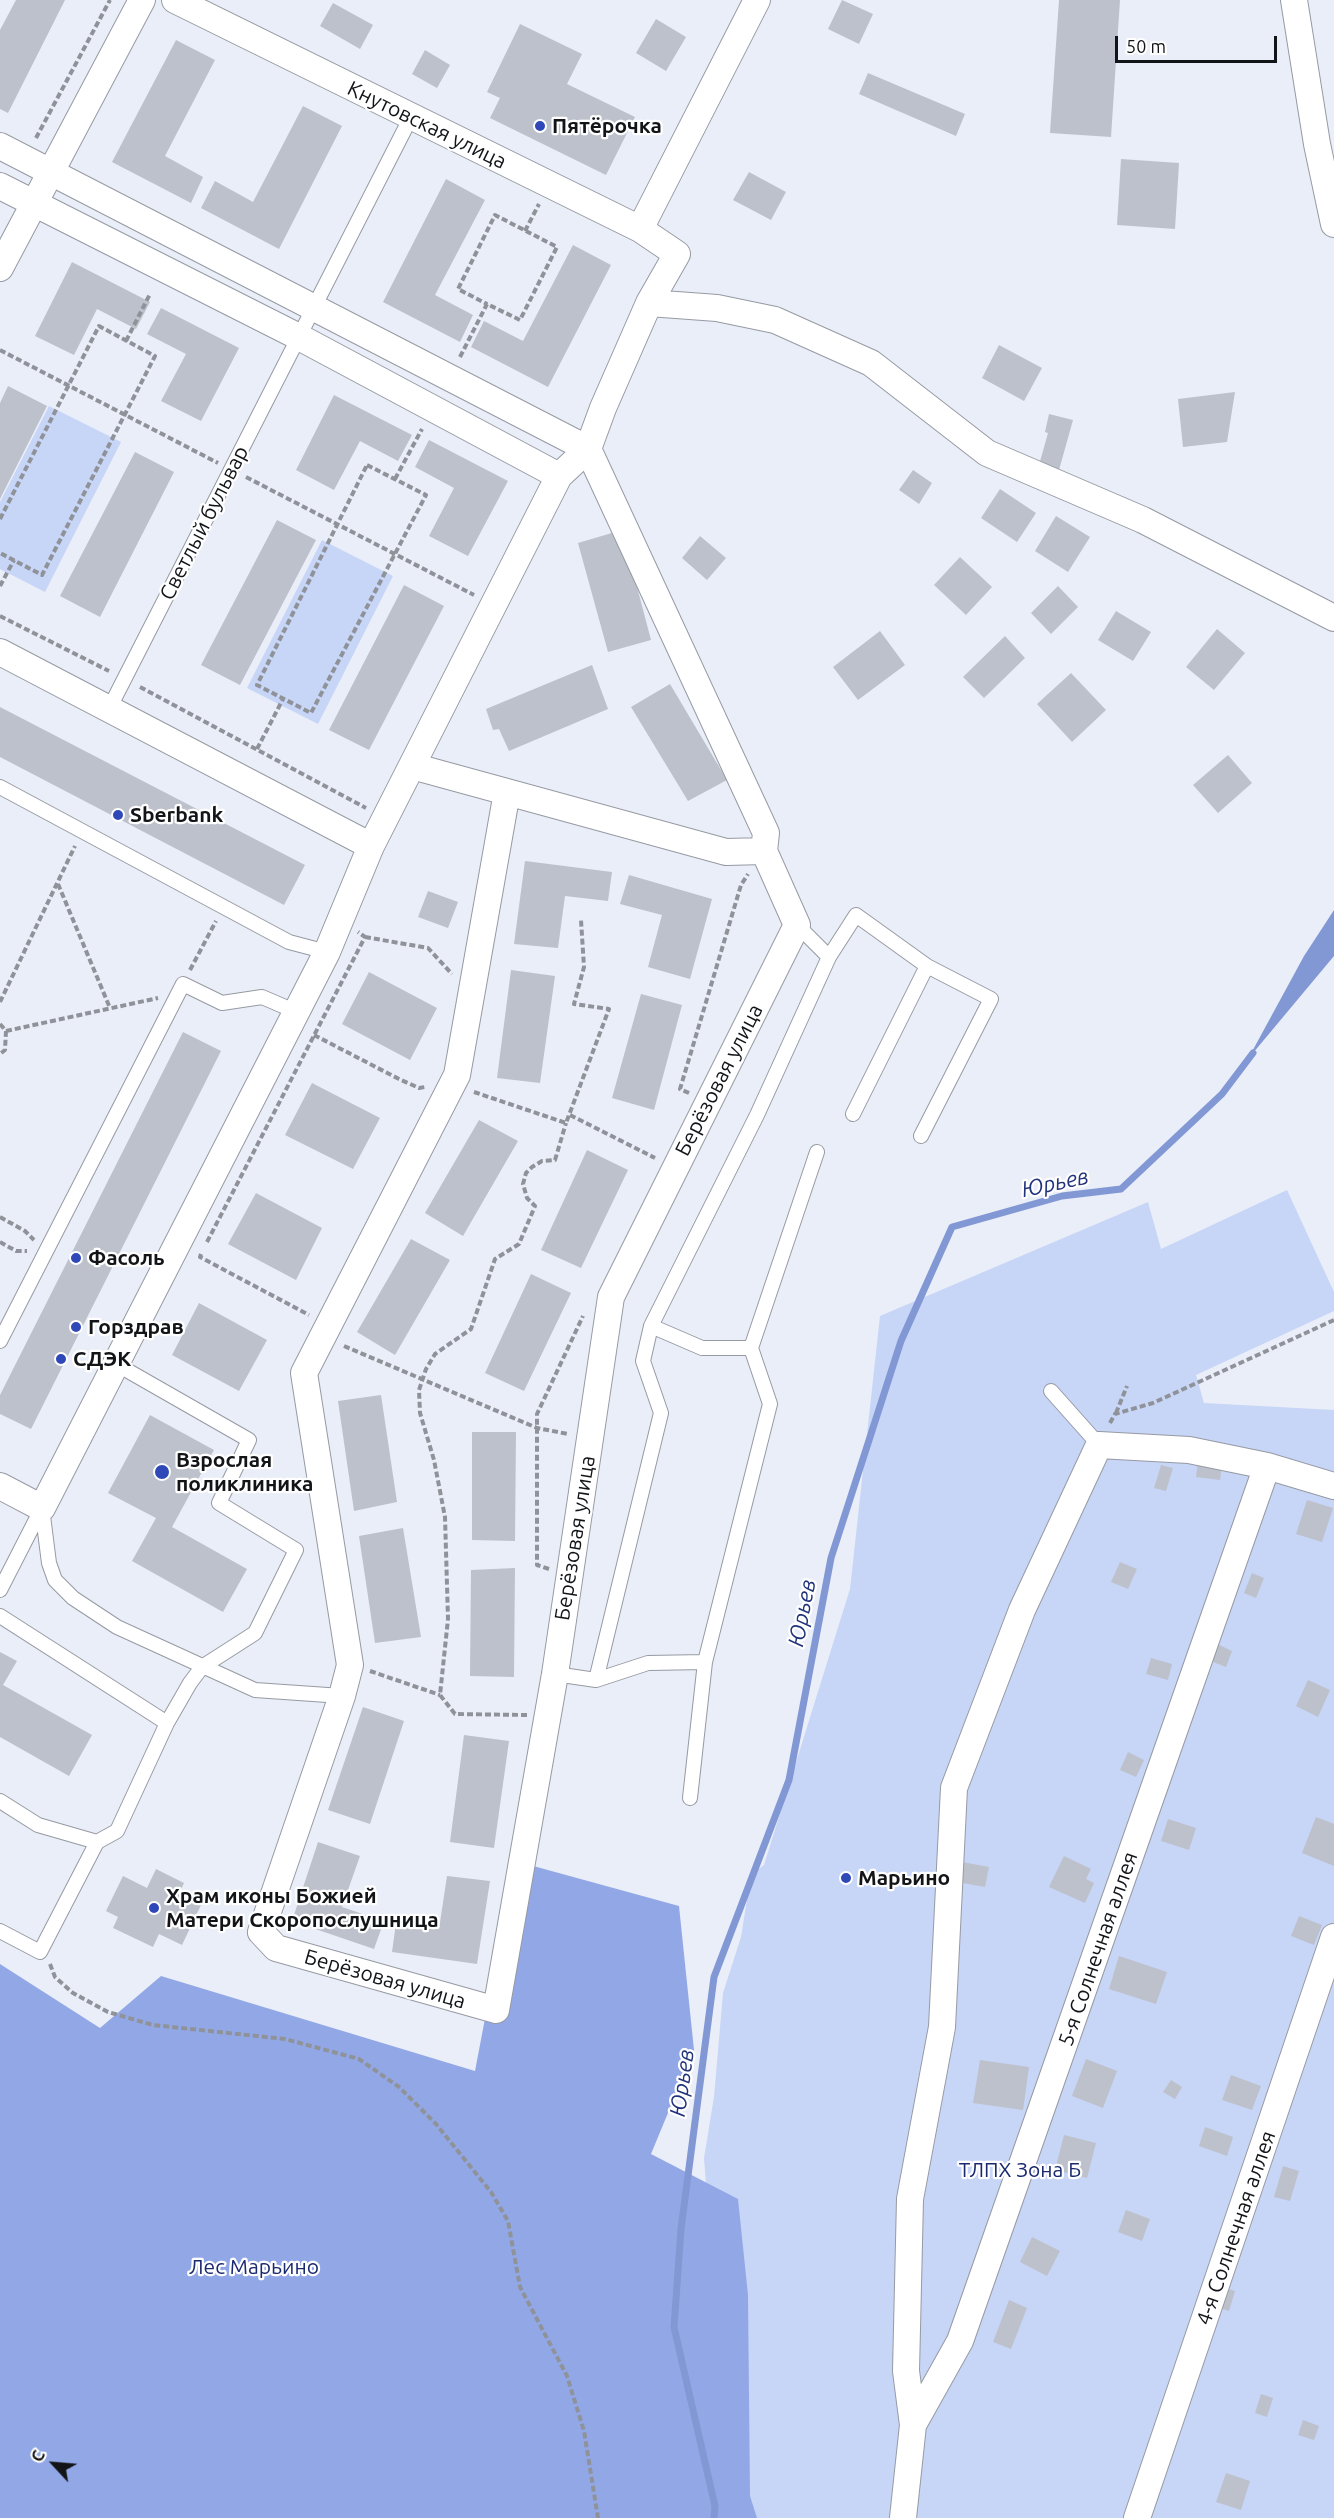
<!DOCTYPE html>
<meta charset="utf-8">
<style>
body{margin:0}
#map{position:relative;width:1334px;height:2518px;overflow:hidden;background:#eaeef8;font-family:Ubuntu,sans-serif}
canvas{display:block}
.north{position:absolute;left:24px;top:2434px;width:60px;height:60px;-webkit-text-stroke:4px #fff;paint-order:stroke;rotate:296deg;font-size:16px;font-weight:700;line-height:24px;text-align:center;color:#121417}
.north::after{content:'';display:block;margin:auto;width:21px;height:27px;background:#121417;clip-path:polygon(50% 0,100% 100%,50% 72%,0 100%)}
.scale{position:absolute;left:1115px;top:36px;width:162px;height:27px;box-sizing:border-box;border:3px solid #121417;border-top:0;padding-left:8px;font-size:18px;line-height:21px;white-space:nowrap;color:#121417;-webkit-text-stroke:4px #fff;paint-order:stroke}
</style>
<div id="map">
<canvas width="1334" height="2518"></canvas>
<div class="north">С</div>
<div class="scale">50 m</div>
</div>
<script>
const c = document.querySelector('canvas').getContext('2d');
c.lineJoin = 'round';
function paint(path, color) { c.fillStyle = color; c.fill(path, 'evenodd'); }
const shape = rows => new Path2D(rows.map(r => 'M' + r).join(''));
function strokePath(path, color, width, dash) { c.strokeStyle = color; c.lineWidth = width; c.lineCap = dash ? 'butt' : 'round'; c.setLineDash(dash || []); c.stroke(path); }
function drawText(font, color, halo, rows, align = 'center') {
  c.font = font + ' Ubuntu,sans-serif'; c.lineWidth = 4.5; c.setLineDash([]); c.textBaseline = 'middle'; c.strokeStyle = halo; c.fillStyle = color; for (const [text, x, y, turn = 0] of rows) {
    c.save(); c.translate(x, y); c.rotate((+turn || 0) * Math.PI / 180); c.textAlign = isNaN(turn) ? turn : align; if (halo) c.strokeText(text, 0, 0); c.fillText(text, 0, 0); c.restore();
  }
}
const green = shape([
 [49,406,121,442,45,592,0,569,0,502],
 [322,540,393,576,318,724,247,688],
 [1287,1190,1334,1292,1334,1311,1196,1375,1204,1403,1334,1410,1334,2518,732,2518,704,2158,714,2097,723,1993,741,1937,751,1875,764,1865,850,1589,880,1316,1148,1202,1161,1249]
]);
const forest = shape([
 [515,1861,679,1906,694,2050,651,2154,738,2199,748,2295,750,2496,757,2518,0,2518,0,1964,100,2028,161,1976,475,2071]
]);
const water = shape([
 [1334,910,1334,956,1248,1059,1304,956]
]);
const stream = shape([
 [714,2518,715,2506,674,2327,681,2229,714,1977,789,1780,831,1558,901,1341,952,1227,1062,1196,1121,1189,1222,1094,1253,1053]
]);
const building = shape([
 [16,0,65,0,8,113,0,109,0,30],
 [842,0,873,14,859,44,828,29],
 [1059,0,1120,0,1111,137,1050,133],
 [333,3,373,25,360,49,320,26],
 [656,19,686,37,666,71,636,53],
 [520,24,582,54,567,84,635,117,606,175,490,118,500,98,487,92],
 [176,40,215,60,165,156,203,177,191,203,112,162],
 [425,50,450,65,437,88,412,74],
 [868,73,965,114,956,136,859,94],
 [303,106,342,126,279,249,201,208,215,181,253,202],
 [1121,159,1179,163,1175,229,1117,225],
 [749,172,786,192,771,220,733,200],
 [446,179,485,200,435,295,473,315,460,342,383,302],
 [573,245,611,265,548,387,471,347,484,321,523,341],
 [72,262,150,302,136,329,97,309,74,355,35,336],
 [161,308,239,348,201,421,161,401,186,354,147,334],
 [999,345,1042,368,1024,401,982,378],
 [8,386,47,406,0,499,0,403],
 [1235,392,1227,442,1183,447,1178,399],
 [334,395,412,435,398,461,360,441,334,490,296,470],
 [1049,414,1073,420,1059,470,1039,465,1048,433,1045,432],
 [429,440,508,481,468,556,429,536,454,488,415,467],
 [135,452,174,472,100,617,60,596],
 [913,470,932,483,919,504,899,490],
 [1000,489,1036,513,1017,542,981,518],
 [1056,516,1090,537,1068,572,1035,551],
 [277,520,316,540,240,685,201,665],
 [622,530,651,640,608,652,578,543],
 [700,536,726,558,707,580,682,558],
 [960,557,992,587,966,615,934,585],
 [404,585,444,606,369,750,329,730],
 [1058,586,1078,607,1051,634,1031,613],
 [1116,611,1151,632,1133,661,1098,640],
 [1217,629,1245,653,1214,690,1186,667],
 [880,631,905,665,858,700,833,667],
 [1005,636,1025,658,984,698,963,677],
 [592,665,608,709,509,751,499,729,493,730,486,709],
 [1071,673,1106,710,1072,742,1037,704],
 [670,684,727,780,688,801,631,707],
 [0,707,305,865,284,905,0,757],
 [1228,755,1252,783,1218,813,1193,785],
 [525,861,612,872,608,901,565,896,558,948,514,944],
 [629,875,712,899,690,979,648,967,662,915,620,904],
 [428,891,458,902,448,928,418,917],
 [511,970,555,976,540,1083,497,1078],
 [369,972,437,1008,410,1060,342,1024],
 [641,994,682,1005,654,1110,612,1098],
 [183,1032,221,1051,31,1429,0,1414,0,1395],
 [312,1083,380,1118,353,1169,285,1135],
 [479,1120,518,1141,463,1236,425,1213],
 [587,1150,628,1170,581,1268,541,1250],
 [256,1193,322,1228,296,1280,228,1244],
 [411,1239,450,1260,395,1355,357,1332],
 [531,1274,571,1293,524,1391,485,1373],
 [199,1303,267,1340,239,1391,172,1355],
 [381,1395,397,1502,354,1511,338,1401],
 [150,1415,214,1450,172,1527,247,1569,223,1612,132,1561,156,1518,108,1493],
 [472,1432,516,1432,515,1541,472,1540],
 [1198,1461,1222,1465,1220,1480,1196,1477],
 [1161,1465,1173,1468,1166,1491,1154,1488],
 [1307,1500,1333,1508,1322,1542,1296,1534],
 [403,1528,421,1637,375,1643,359,1536],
 [1120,1562,1137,1569,1128,1589,1111,1582],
 [515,1568,514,1677,470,1676,471,1570],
 [1252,1573,1264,1578,1256,1598,1244,1593],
 [1215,1643,1232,1651,1226,1667,1208,1660],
 [0,1652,17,1661,3,1685,92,1735,69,1776,0,1737],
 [1151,1658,1172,1664,1168,1680,1146,1674],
 [1308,1680,1330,1690,1318,1717,1296,1706],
 [363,1707,404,1721,370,1824,328,1810],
 [464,1735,509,1741,494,1848,450,1842],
 [1128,1752,1144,1760,1136,1777,1120,1770],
 [1316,1817,1334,1824,1334,1866,1302,1853],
 [1168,1819,1196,1828,1189,1850,1161,1841],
 [318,1842,360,1856,342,1907,384,1921,374,1949,292,1921],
 [1064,1856,1091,1869,1086,1879,1094,1883,1085,1903,1049,1887],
 [962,1862,989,1867,985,1887,957,1882],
 [156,1869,184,1883,179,1894,201,1905,182,1945,159,1934,153,1947,113,1928,118,1917,106,1911,123,1876,147,1888],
 [447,1876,490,1881,477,1964,392,1952,396,1923,439,1929],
 [1299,1916,1322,1925,1314,1945,1291,1936],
 [1119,1956,1167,1972,1156,2004,1109,1989],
 [1086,2059,1117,2071,1103,2108,1072,2096],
 [980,2060,1029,2067,1023,2110,973,2103],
 [1231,2075,1261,2086,1252,2110,1222,2100],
 [1171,2080,1182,2087,1175,2099,1163,2092],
 [1205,2127,1233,2137,1227,2156,1199,2146],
 [1064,2135,1096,2143,1087,2178,1055,2170],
 [1283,2166,1299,2171,1290,2201,1274,2197],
 [1126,2210,1150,2219,1142,2241,1118,2232],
 [1032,2237,1060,2251,1047,2276,1020,2262],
 [1225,2288,1235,2291,1229,2311,1219,2308],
 [1009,2300,1027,2308,1011,2349,993,2342],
 [1261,2394,1273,2398,1267,2417,1255,2413],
 [1303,2420,1319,2426,1314,2440,1298,2435],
 [1226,2473,1250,2481,1241,2510,1216,2502]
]);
const path = shape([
 [36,138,110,0],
 [525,231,539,204],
 [126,341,150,294],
 [0,350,218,463],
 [460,357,487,304,520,320,557,247,495,215,458,289,487,304],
 [367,465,426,495,311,713,257,685,367,465],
 [246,477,474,595],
 [395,479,422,429],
 [0,519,99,326,155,356,42,575,0,553],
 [0,586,14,560],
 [0,616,109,671],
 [140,687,366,808],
 [257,749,283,699],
 [58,884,110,1008],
 [365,937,428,948,452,974],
 [190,970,216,921],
 [0,1002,75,846],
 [0,1024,6,1031,5,1050,0,1054],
 [6,1031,158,998],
 [314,1035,399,1079,419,1088,425,1087],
 [474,1092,566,1123,609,1009,574,1004,584,967,581,920],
 [689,1093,680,1089,741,885,748,874],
 [570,1115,655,1158],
 [0,1217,25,1231,34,1240],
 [0,1242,16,1251,27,1251],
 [207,1242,365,937,358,932],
 [201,1254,200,1257,309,1315],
 [344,1346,537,1428,568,1434],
 [1116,1413,1127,1386],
 [1110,1423,1115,1414,1153,1403,1334,1320],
 [549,1569,537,1565,537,1414,583,1316],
 [370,1671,440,1695],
 [527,1715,455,1714,440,1695,448,1619,445,1517,434,1460,420,1413,419,1390,426,1369,435,1354,471,1329,495,1259,519,1244,535,1206,527,1198,523,1184,526,1173,532,1167,542,1161,555,1160,566,1123],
 [50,1964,55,1977,73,1993,108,2012,153,2025,285,2039,359,2059,399,2087,436,2124,491,2192,508,2221,520,2287,567,2376,584,2431,598,2518]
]);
const lane = shape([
 [109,709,411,117],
 [0,787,289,942,327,952],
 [829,957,856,915,927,966,991,999,921,1136],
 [853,1114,927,966],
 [651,1326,702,1348,751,1348],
 [0,1341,183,984,222,1003,262,997,297,1012],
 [1051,1391,1099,1445],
 [42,1508,49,1563,55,1580,73,1598,117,1627,255,1690,342,1696],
 [0,1590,42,1508],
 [0,1616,167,1723],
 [555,1674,596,1680,648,1663,705,1662],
 [596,1680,661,1413,643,1361,651,1326,757,1115,829,957,797,925],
 [690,1798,705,1662,770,1404,751,1348,817,1152],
 [0,1801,38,1825,97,1842,117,1831,167,1723,190,1683,202,1667,255,1633,296,1550,219,1503,249,1440,116,1364],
 [0,1931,40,1952,97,1842]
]);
const street = shape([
 [1294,0,1317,144,1334,224],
 [0,146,588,449,766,833,764,851],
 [0,186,299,337,559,476],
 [640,229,757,0],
 [0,268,142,0],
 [649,303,717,308,775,320,871,363,987,453,1143,520,1334,618],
 [0,652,371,846],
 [412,766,726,852,764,851],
 [507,792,457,1075,304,1373,350,1665,342,1696,261,1932,276,1948,496,2010,555,1674,611,1297,797,925,764,851],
 [0,1486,42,1508,327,952,371,846,559,476,588,449,603,408,649,303,677,254,640,229,175,0],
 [913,2425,960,2341,1267,1466],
 [903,2518,913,2425,906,2371,910,2199,942,2027,954,1788,1022,1610,1099,1445,1189,1450,1267,1466,1334,1486],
 [1137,2518,1334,1937]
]);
const markers = [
 [540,126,6,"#2e48b8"],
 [118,815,6,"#2e48b8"],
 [76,1258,6,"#2e48b8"],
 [76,1327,6,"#2e48b8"],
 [61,1359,6,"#2e48b8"],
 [162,1472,8,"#2e48b8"],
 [846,1878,6,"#2e48b8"],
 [154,1908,6,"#2e48b8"]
];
const streetNames = [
 ["Кнутовская улица",427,125,26],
 ["Светлый бульвар",204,523,-63],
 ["Берёзовая улица",719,1080,-63],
 ["Берёзовая улица",575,1538,-81],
 ["5-я Солнечная аллея",1098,1949,-71],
 ["Берёзовая улица",385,1979,16],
 ["4-я Солнечная аллея",1236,2228,-71]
];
const poiNames = [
 ["Пятёрочка",552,126],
 ["Sberbank",130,815],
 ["Фасоль",88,1258],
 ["Горздрав",88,1327],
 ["СДЭК",73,1359],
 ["Взрослая",176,1460],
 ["поликлиника",176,1484],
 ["Марьино",858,1878],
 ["Храм иконы Божией",166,1896],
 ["Матери Скоропослушница",166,1920]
];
const parkNames = [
 ["ТЛПХ Зона Б",1020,2170],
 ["Лес Марьино",254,2267]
];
const waterNames = [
 ["Юрьев",1055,1183,-12],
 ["Юрьев",802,1613,-79],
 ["Юрьев",682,2083,-82]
];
paint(green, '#c7d5f7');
paint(forest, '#92a8e6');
paint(water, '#8298d5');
strokePath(stream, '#8298d5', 7);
paint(building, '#bdc1cb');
strokePath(lane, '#969aa3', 16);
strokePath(street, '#969aa3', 28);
strokePath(path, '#8f9299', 4, [6, 3]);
strokePath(lane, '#fff', 14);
strokePath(street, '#fff', 26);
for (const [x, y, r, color] of markers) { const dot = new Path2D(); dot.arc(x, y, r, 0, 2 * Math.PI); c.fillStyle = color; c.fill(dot); strokePath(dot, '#fff', 2); }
drawText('21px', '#121417', '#fff', streetNames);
drawText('bold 21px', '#121417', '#fff', poiNames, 'left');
drawText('21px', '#1a2a70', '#fff', parkNames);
drawText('italic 22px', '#21337a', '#fff', waterNames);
</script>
